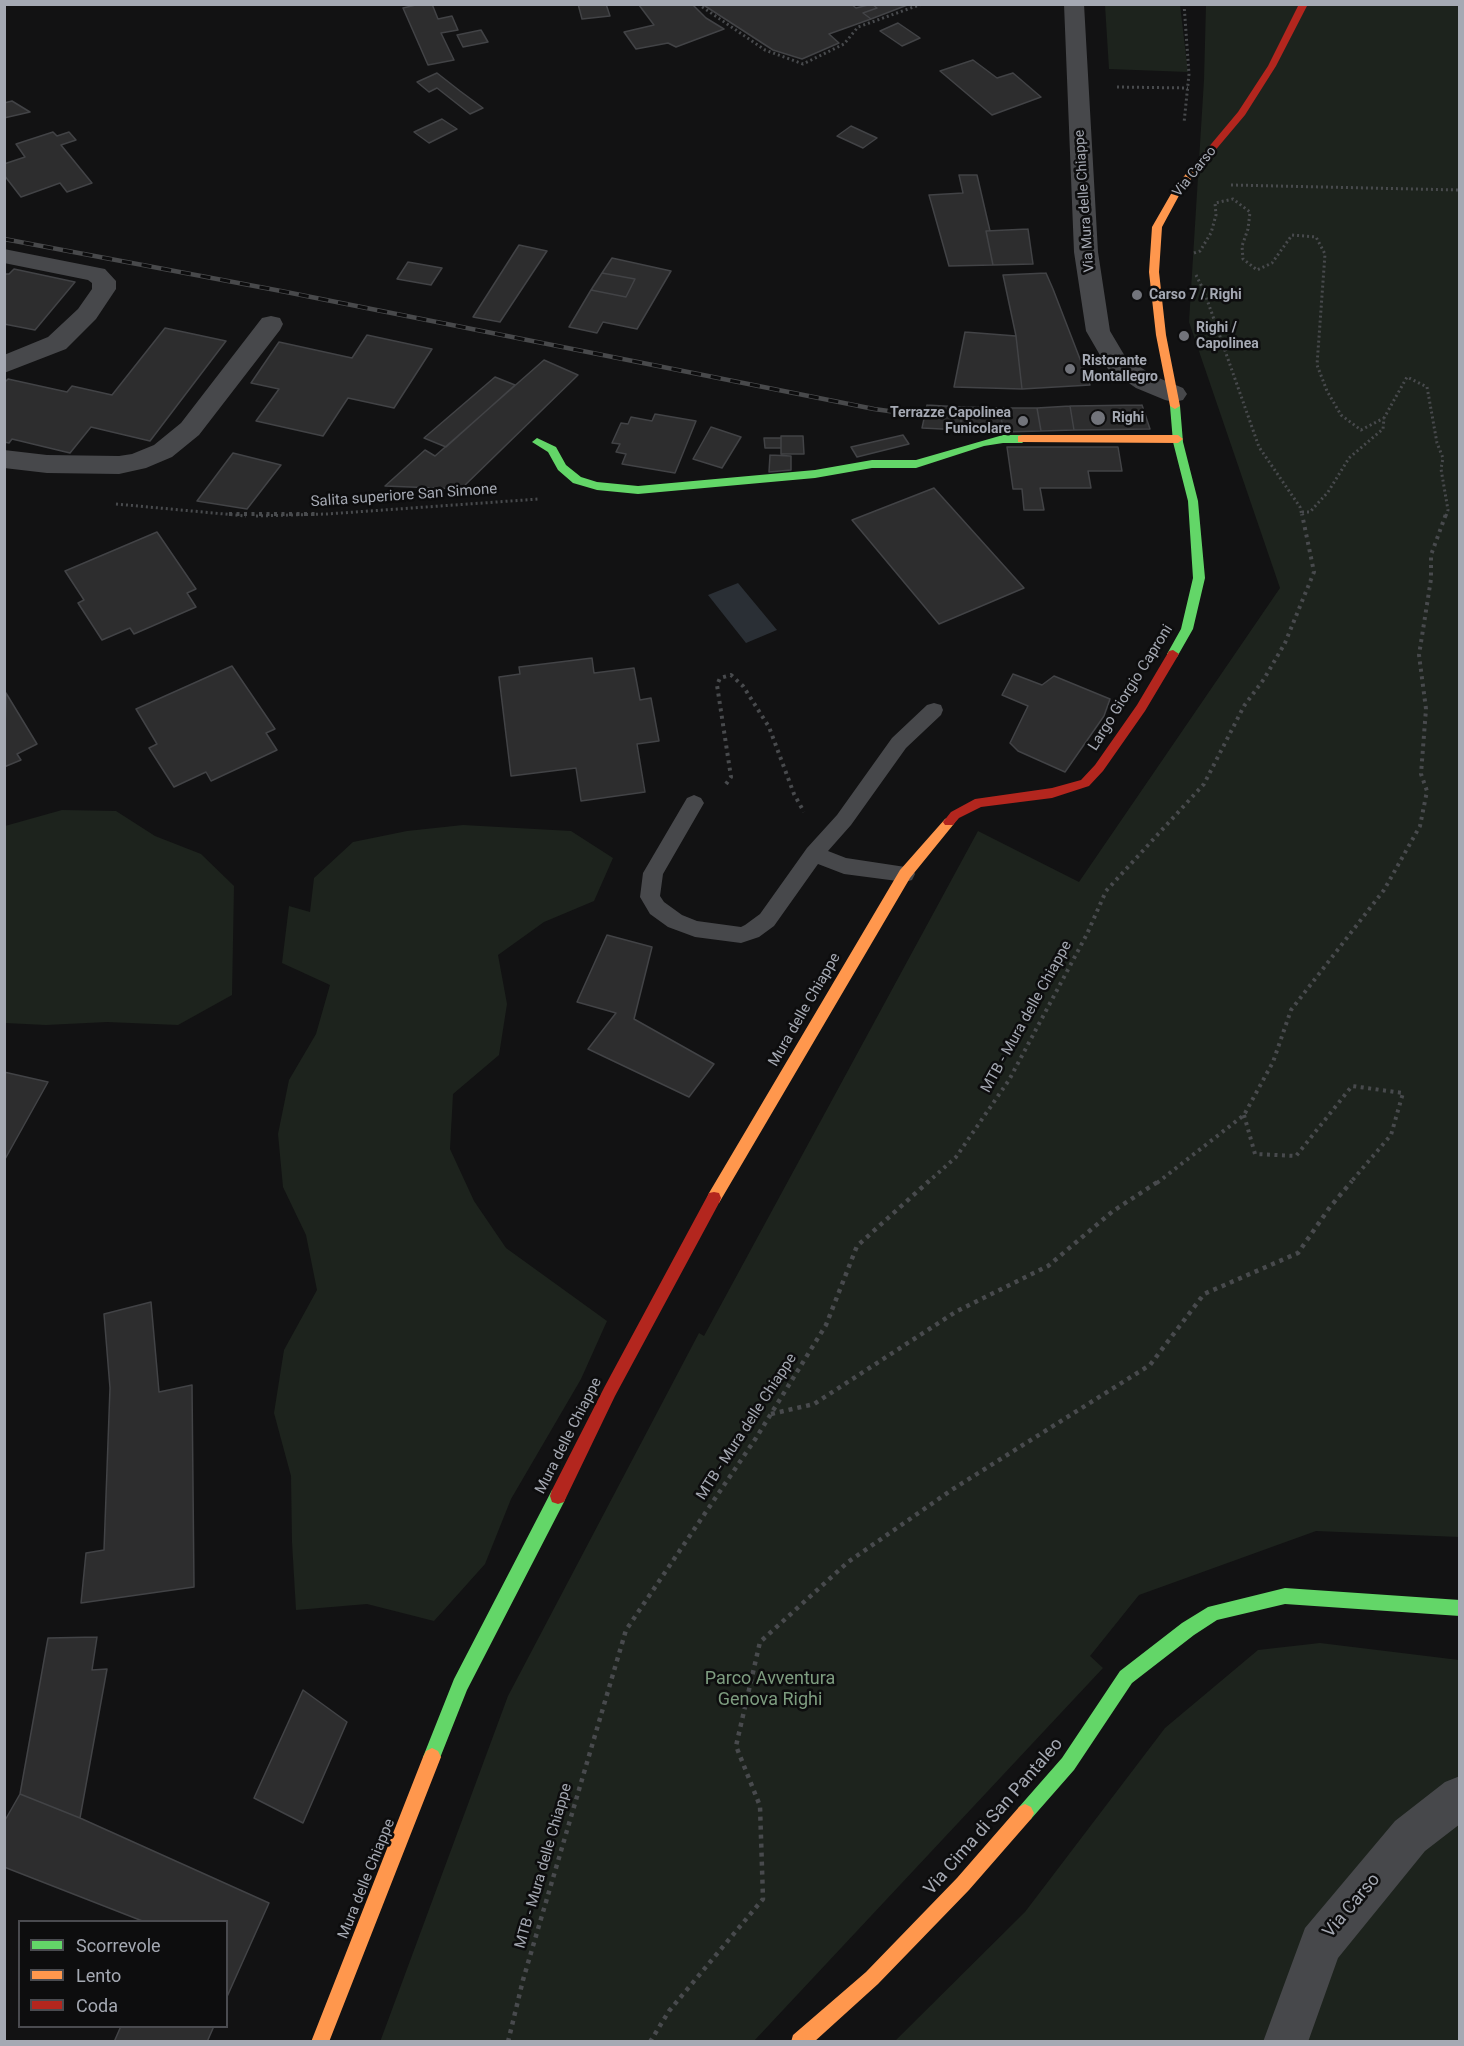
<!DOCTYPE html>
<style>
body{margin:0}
#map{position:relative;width:1464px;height:2046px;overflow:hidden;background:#121213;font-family:Roboto,sans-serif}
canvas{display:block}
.frame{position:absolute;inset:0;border:6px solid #a5a9b3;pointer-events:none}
.legend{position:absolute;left:18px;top:1920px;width:210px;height:108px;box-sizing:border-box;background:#0d0d0e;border:2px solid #4a4b50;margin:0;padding:8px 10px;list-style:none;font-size:18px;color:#a5a9b3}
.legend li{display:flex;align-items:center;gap:12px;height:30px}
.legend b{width:30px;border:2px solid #4a4b50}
</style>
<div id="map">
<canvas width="1464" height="2046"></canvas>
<div class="frame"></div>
<ul class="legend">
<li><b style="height:8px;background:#63d668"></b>Scorrevole</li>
<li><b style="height:8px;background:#ff974d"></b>Lento</li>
<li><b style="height:8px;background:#b3261e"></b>Coda</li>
</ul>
</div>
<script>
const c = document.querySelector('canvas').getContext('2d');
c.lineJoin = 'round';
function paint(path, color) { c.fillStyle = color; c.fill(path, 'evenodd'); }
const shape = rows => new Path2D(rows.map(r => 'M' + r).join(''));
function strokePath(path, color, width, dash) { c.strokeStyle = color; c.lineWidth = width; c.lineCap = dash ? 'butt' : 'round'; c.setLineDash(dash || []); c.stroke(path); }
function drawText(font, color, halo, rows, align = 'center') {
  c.font = font + ' Roboto,sans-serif'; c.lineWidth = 5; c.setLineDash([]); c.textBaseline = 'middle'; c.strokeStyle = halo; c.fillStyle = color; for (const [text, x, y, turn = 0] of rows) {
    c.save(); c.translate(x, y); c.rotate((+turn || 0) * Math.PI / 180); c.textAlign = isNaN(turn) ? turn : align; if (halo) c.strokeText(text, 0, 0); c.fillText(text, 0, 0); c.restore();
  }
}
const green = shape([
 [1105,5,1180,5,1188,72,1109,69],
 [1206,5,1459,5,1459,1537,1316,1531,1139,1595,1090,1656,1103,1668,754,2041,380,2042,508,1696,699,1333,704,1336,978,831,1079,882,1280,588,1189,322,1204,80],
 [62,810,116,811,155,836,201,854,234,886,232,995,178,1025,107,1022,46,1025,5,1023,5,826],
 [463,825,571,831,613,858,594,901,544,922,498,955,507,1004,499,1055,453,1094,450,1149,474,1201,506,1248,607,1321,581,1379,511,1499,485,1564,434,1621,367,1604,296,1610,292,1542,291,1476,274,1413,284,1350,317,1290,306,1235,283,1187,278,1134,289,1080,316,1034,330,985,282,963,289,906,310,912,314,878,353,842,407,831],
 [1320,1643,1459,1660,1459,2041,894,2042,1025,1912,1165,1728,1258,1650]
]);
const water = shape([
 [738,583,777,630,746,643,708,595]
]);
const building = shape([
 [420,4,432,4,438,19,452,16,458,30,441,33,454,60,428,65,403,8,420,4],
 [578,4,606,4,610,16,582,19,578,4],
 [702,4,851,4,856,8,872,4,877,8,863,13,871,19,829,34,839,43,802,59,773,50,702,4],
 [872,4,910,4,871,19,863,13,877,8,872,4],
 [639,5,693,5,706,18,724,29,676,47,668,43,636,49,624,32,654,25,639,5],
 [898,23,920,38,902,46,880,31,898,23],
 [481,30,488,42,463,47,457,35,481,30],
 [973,60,997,78,1013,73,1041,97,992,115,940,71,973,60],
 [437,73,460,91,483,108,470,114,437,88,429,92,417,82,437,73],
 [12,101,30,112,4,118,4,103,12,101],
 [442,119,457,129,429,143,414,132,442,119],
 [851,126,877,138,863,148,837,136,851,126],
 [53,132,57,136,69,132,76,140,61,145,92,183,67,192,60,183,21,197,4,175,4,164,25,157,16,144,53,132],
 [959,175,977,175,990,231,986,231,993,265,949,266,929,195,963,193,959,175],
 [1028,229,1033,264,993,265,986,231,1028,229],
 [519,245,547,251,500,322,473,317,519,245],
 [612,258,671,271,637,329,603,322,597,333,569,327,591,290,626,297,635,279,602,273,612,258],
 [408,262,442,268,431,285,397,279,408,262],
 [14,269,75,282,35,330,4,324,4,274,9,274,14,269],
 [602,273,635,279,626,297,591,290,602,273],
 [1046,273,1053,289,1090,385,1022,389,1016,336,1003,275,1046,273],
 [165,328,226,341,150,441,91,427,70,453,12,439,9,443,4,442,4,383,8,379,67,392,72,386,112,395,165,328],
 [965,332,1016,336,1022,389,954,387,965,332],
 [367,335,432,349,394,408,348,398,323,436,256,421,279,389,251,383,279,342,352,358,367,335],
 [544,360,578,375,461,489,385,486,425,450,435,456,544,360],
 [495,377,515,385,446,447,424,438,495,377],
 [927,405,961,407,961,430,922,428,927,405],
 [1142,405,1150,429,1074,430,1070,406,1142,405],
 [1070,406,1074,430,1041,431,1037,408,1070,406],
 [961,407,999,408,1004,432,961,430,961,407],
 [999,408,1037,408,1041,431,1004,432,999,408],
 [655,414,696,421,675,473,622,464,626,454,616,452,620,444,612,443,621,423,628,424,631,417,652,421,655,414],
 [711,427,741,437,722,468,693,459,711,427],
 [903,435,909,444,857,457,851,447,903,435],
 [781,436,803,436,804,454,781,454,781,436],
 [764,438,781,438,781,448,765,448,764,438],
 [1007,447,1118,447,1122,471,1088,471,1091,488,1040,488,1044,510,1024,510,1022,489,1013,489,1007,447],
 [233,453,281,465,247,509,197,501,233,453],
 [770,455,791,456,791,470,769,472,770,455],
 [934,488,1024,588,939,624,852,520,934,488],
 [157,532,196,589,187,593,196,607,134,634,130,628,102,640,78,603,84,600,65,571,157,532],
 [592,658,594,673,634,668,640,700,651,698,659,741,637,744,645,792,581,801,576,768,511,776,499,677,520,674,519,667,592,658],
 [232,666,275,729,266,733,277,750,211,781,206,772,174,787,149,748,157,744,136,709,232,666],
 [1013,674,1042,685,1054,676,1110,699,1104,716,1065,772,1018,751,1010,743,1028,706,1002,695,1013,674],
 [6,693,37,744,17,754,21,760,4,767,6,693],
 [607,935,652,947,634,1019,714,1064,689,1097,588,1049,616,1013,577,1002,607,935],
 [4,1072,48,1082,4,1161,4,1072],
 [151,1302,159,1392,192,1385,194,1587,81,1603,86,1553,104,1550,110,1388,104,1314,151,1302],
 [97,1637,92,1670,107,1669,80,1818,20,1794,48,1638,97,1637],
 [303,1690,347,1722,303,1823,254,1798,303,1690],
 [20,1794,80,1818,269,1903,226,1999,226,1922,145,1922,4,1867,4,1822,20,1794],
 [121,2026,214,2026,207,2042,114,2042,121,2026]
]);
const pathFar2 = shape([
 [698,4,765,50,803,64,844,44,858,27,922,4],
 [1184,4,1189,74,1184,123],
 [1117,87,1188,88],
 [1231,185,1460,190],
 [1194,253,1200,251,1211,233,1216,215,1215,203,1233,199,1250,212,1248,229,1242,246,1243,259,1257,270,1272,263,1292,235,1316,237,1325,254,1317,365,1327,391,1341,415,1361,430,1384,418],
 [1196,275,1204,291,1259,447,1300,507,1302,516],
 [116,504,246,516],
 [1302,512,1310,512,1328,492,1349,458,1383,429,1384,418,1407,377,1427,387,1437,443,1443,458,1441,469,1448,510,1446,516],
 [256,516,327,514,539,499]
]);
const pathFar1 = shape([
 [229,514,315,514],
 [726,784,731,777,717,685,720,678,731,675,743,686,769,727,794,794,804,812],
 [1244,1115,1255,1154,1296,1156,1352,1086,1403,1093,1391,1135,1350,1183],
 [927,1183,956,1157,1009,1080,1087,934,1106,891,1204,784,1244,706,1264,679,1285,643,1314,572,1302,514],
 [1157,1183,1244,1115,1273,1062,1291,1010,1384,890,1420,826,1427,791,1421,774,1426,709,1419,655,1431,579,1431,555,1446,514]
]);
const path = shape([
 [771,1414,814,1404,957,1311,1048,1266,1113,1211,1159,1181],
 [508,2042,523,1980,626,1630,756,1438,826,1325,857,1246,929,1181],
 [650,2042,669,2011,763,1899,760,1806,736,1746,760,1642,848,1562,953,1489,1150,1365,1204,1294,1298,1253,1330,1207,1352,1181]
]);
const lane = shape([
 [934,703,941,705,943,710,941,715,906,748,851,825,828,851,846,858,912,868,915,874,912,880,905,882,844,874,818,864,774,926,759,937,741,943,695,937,668,927,650,914,640,897,643,873,687,798,694,795,701,798,704,803,663,874,660,896,664,902,682,915,697,921,741,927,745,925,760,914,807,848,837,815,892,738,927,705,934,703]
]);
const street = shape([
 [1064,4,1084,4,1098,252,1110,331,1126,358,1154,376,1183,388,1187,394,1183,400,1174,402,1165,400,1136,388,1108,369,1086,331,1074,252,1064,4],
 [4,249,105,269,116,281,116,289,96,319,66,349,4,373,4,355,48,337,78,309,92,289,92,283,88,280,4,263,4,249],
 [271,316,280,318,283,324,280,330,199,435,172,457,146,468,119,474,47,473,4,468,4,450,47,455,119,456,132,454,154,445,181,423,262,318,271,316],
 [1460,1776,1460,1824,1425,1851,1338,1958,1308,2042,1263,2042,1305,1928,1395,1821,1445,1782,1460,1776]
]);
const fast = shape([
 [1175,403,1180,406,1183,442,1198,501,1205,578,1193,629,1177,657,1173,658,1167,654,1181,629,1193,578,1188,501,1173,442,1170,406,1175,403],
 [1003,435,1022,435,1027,439,1022,443,1003,443,984,446,916,468,872,468,815,478,638,494,597,490,573,483,558,470,548,452,532,442,537,438,556,447,566,465,581,477,597,482,638,486,815,470,872,460,916,460,1003,435],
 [558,1488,564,1490,566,1496,564,1502,467,1690,438,1763,432,1766,426,1763,423,1757,454,1679,552,1490,558,1488],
 [1285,1588,1460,1600,1460,1616,1285,1604,1217,1620,1194,1635,1132,1683,1074,1770,1031,1819,1025,1822,1019,1819,1016,1813,1019,1807,1062,1758,1120,1671,1182,1623,1208,1607,1285,1588]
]);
const slow = shape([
 [1207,149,1215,151,1182,190,1162,227,1159,272,1166,335,1180,406,1175,409,1170,406,1156,335,1149,272,1152,227,1175,187,1207,149],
 [1022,435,1178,435,1183,439,1178,443,1018,442,1018,436,1022,435],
 [949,817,953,819,955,822,953,825,910,878,719,1203,714,1204,709,1203,707,1198,709,1193,900,870,945,819,949,817],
 [432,1748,438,1751,441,1757,329,2042,311,2042,423,1757,426,1751,432,1748],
 [1025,1804,1031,1807,1034,1813,1031,1819,969,1890,878,1984,814,2042,791,2042,793,2035,866,1972,957,1878,1019,1807,1025,1804]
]);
const jam = shape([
 [1299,4,1308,4,1276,66,1245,115,1213,153,1207,153,1207,149,1238,112,1268,66,1299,4],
 [1173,650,1179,654,1145,711,1103,771,1089,786,1052,798,981,807,959,818,953,825,945,825,943,822,951,812,975,799,1052,788,1081,780,1095,765,1137,705,1169,651,1173,650],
 [714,1192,719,1193,721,1198,719,1203,615,1396,564,1502,558,1504,552,1502,550,1496,552,1490,605,1386,709,1193,714,1192]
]);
const rail = shape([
 [4,239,281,291,874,409,925,416]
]);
const markers = [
 [1137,295,6,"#72747b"],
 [1184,336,6,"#72747b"],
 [1070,369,6,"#72747b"],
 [1098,418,8,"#72747b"],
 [1023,421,6,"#72747b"]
];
const farStreetnames = [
 ["Via Carso",1195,172,-51],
 ["Via Mura delle Chiappe",1085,201,-94]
];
const farPoinames = [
 ["Carso 7 / Righi",1149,295],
 ["Righi /",1196,328],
 ["Capolinea",1196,344],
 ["Ristorante",1082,361],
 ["Montallegro",1082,377],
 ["Terrazze Capolinea",1011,413,"right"],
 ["Funicolare",1011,429,"right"],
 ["Righi",1112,418]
];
const streetNames = [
 ["Salita superiore San Simone",404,496,-4],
 ["Largo Giorgio Caproni",1131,688,-58],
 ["Mura delle Chiappe",805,1010,-60],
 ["MTB - Mura delle Chiappe",1027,1017,-61],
 ["MTB - Mura delle Chiappe",747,1427,-57],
 ["Mura delle Chiappe",569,1436,-63],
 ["MTB - Mura delle Chiappe",544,1866,-74],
 ["Mura delle Chiappe",367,1879,-68]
];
const nearParknames = [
 ["Parco Avventura",770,1679],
 ["Genova Righi",770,1700]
];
const nearStreetnames = [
 ["Via Cima di San Pantaleo",994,1817,-49],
 ["Via Carso",1352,1906,-50]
];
paint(green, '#1d231d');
paint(water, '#2a2f35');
paint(building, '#2d2d2e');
strokePath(building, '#424346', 1.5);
strokePath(pathFar2, '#484a4d', 3, [2, 3]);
strokePath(pathFar1, '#484a4d', 4, [3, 4.5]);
strokePath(path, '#484a4d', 4.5, [4, 5]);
paint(lane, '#47484b');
paint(street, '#47484b');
paint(fast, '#63d668');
paint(slow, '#ff974d');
paint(jam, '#b3261e');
strokePath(rail, '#48494b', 4.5);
strokePath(rail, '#0d0d0e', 3, [10]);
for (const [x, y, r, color] of markers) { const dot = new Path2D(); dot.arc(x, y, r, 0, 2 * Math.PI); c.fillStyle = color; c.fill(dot); strokePath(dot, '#0d0d0e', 2); }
drawText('14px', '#a5a9b3', '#0d0d0e', farStreetnames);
drawText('bold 14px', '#a5a9b3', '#0d0d0e', farPoinames, 'left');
drawText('15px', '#a5a9b3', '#0d0d0e', streetNames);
drawText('18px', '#7d9c7f', '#0d0d0e', nearParknames);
drawText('18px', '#a5a9b3', '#0d0d0e', nearStreetnames);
</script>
